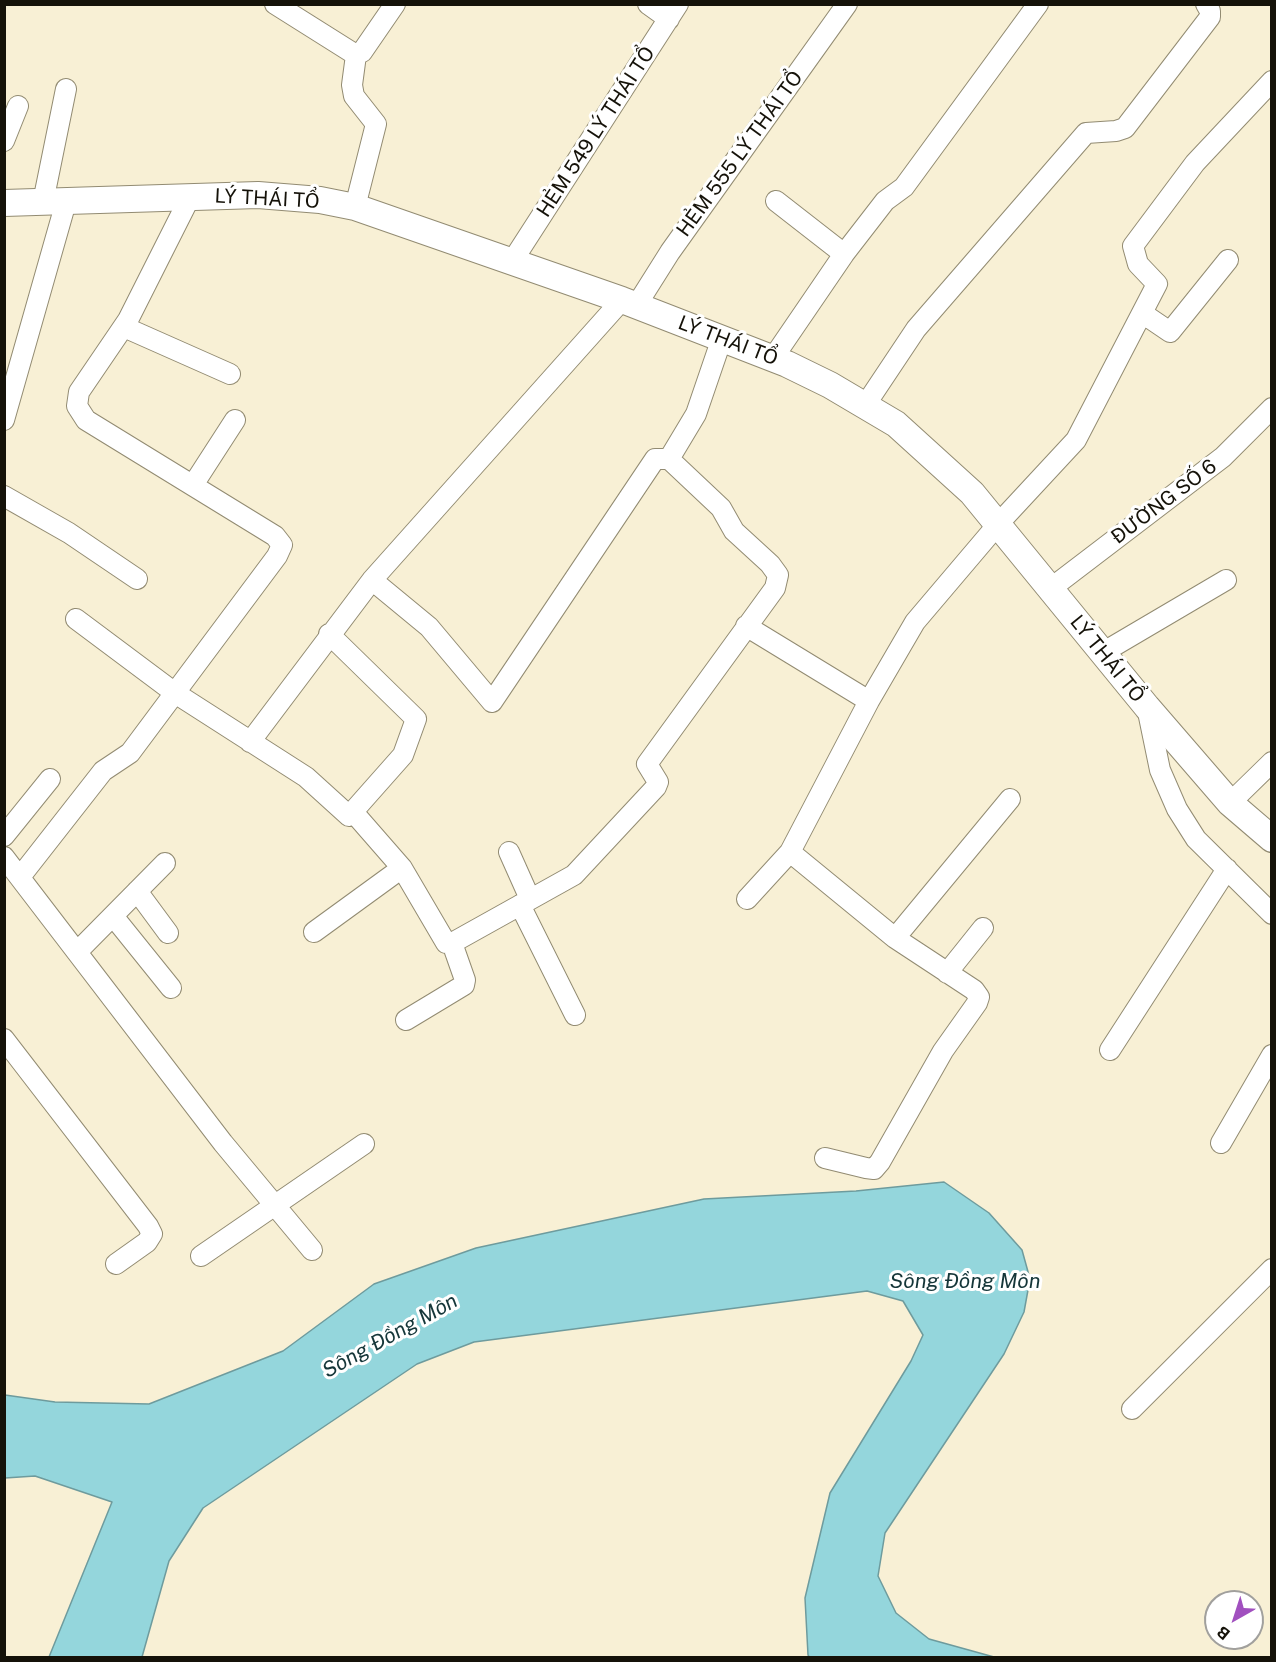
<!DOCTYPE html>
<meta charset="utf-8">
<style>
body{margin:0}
#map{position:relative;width:1276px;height:1662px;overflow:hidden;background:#f8f0d5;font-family:"Public Sans",sans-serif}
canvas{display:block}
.frame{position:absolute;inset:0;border:6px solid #151209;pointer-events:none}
.north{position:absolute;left:1204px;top:1590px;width:60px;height:60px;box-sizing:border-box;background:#fff;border:2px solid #a1a09d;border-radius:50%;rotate:219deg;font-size:16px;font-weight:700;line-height:24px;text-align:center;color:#151209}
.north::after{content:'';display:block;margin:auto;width:21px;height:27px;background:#a150bf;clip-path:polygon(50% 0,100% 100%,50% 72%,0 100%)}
</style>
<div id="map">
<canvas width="1276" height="1662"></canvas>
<div class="frame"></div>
<div class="north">B</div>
</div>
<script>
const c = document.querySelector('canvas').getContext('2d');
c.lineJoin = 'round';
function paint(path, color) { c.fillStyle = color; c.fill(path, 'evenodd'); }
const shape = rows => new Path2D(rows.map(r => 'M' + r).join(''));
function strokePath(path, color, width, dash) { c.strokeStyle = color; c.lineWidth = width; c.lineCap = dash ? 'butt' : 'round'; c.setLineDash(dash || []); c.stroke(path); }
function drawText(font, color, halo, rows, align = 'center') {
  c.font = font + ' "Public Sans",sans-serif'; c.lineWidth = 6; c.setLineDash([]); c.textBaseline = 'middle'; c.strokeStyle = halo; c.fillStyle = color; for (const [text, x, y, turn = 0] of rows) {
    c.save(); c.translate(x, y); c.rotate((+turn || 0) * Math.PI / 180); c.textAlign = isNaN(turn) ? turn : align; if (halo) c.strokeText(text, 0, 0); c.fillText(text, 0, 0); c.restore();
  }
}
const water = shape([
 [944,1182,989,1213,1022,1250,1030,1279,1024,1312,1004,1354,885,1533,878,1576,896,1613,929,1639,994,1657,810,1658,808,1655,805,1598,830,1493,911,1361,923,1335,903,1301,867,1291,474,1342,417,1364,203,1508,169,1561,142,1657,49,1657,112,1502,35,1476,5,1478,5,1395,55,1402,149,1404,283,1351,374,1284,476,1248,704,1199,856,1191,944,1182]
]);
const minor = shape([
 [275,4,356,55],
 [648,4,669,19],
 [4,141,18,106],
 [776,201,844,254],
 [43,202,66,89],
 [355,207,376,124,354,96,352,85,356,55,362,52,395,4],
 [513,260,678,4],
 [636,306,670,252,847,4],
 [1142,313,1170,332,1228,260],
 [124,327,230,374],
 [773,358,844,254,885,201,904,187,1038,4],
 [866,404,916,329,1086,133,1116,131,1125,128,1210,17,1210,11,1206,4],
 [4,420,66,202],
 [669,459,696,414,722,338],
 [193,485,235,420],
 [4,496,69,533,137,579],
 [1050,589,1223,457,1272,408],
 [76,619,175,693,306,777,349,816,403,755,416,719,329,634],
 [746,626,869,701],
 [1102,653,1226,580],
 [1147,707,1160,770,1177,809,1196,839,1272,914],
 [250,742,372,580,622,300],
 [1230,803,1272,762],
 [354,813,402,868,446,943,452,943,574,875,656,787,658,782,647,764,775,588,778,575,770,564,734,531,721,508,669,459,655,459,492,702,429,627,372,580],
 [4,836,50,779],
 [509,852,530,899],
 [790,852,895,938,974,990,979,997,977,1003,943,1051,880,1162,874,1169,866,1168,825,1158],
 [4,857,223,1143,312,1250],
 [20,877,103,771,130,753,277,556,282,545,275,536,86,420,77,406,79,392,128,320,190,197],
 [137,891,168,933],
 [747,899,790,852,869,701,915,622,999,523,1076,440,1157,284,1138,264,1133,246,1195,163,1272,81],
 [520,905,575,1015],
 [113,916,171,988],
 [314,932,402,868],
 [895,938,1010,799],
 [77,952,165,863],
 [947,973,983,928],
 [406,1020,464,985,465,980,452,943],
 [4,1039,148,1226,152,1234,147,1242,116,1264],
 [1110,1050,1227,869],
 [1221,1143,1272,1055],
 [201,1256,364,1144],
 [1132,1409,1272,1269]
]);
const major = shape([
 [4,203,258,195,320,200,355,207,622,300,787,364,830,385,896,424,972,493,1147,707,1230,803,1272,839]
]);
const streetNames = [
 ["HẺM 549 LÝ THÁI TỔ",596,132,-57],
 ["HẺM 555 LÝ THÁI TỔ",740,154,-54],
 ["LÝ THÁI TỔ",267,199,3],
 ["LÝ THÁI TỔ",728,341,21],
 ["ĐƯỜNG SỐ 6",1164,502,-37],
 ["LÝ THÁI TỔ",1107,659,51]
];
const waterNames = [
 ["Sông Đồng Môn",965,1282],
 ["Sông Đồng Môn",390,1336,-29]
];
paint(water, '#94d6dc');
strokePath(water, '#6e9b9d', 1.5);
strokePath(minor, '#928b72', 22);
strokePath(major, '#928b72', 28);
strokePath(minor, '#fff', 20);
strokePath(major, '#fff', 26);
drawText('20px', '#151209', '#fff', streetNames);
drawText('italic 21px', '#153639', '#fff', waterNames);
</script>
